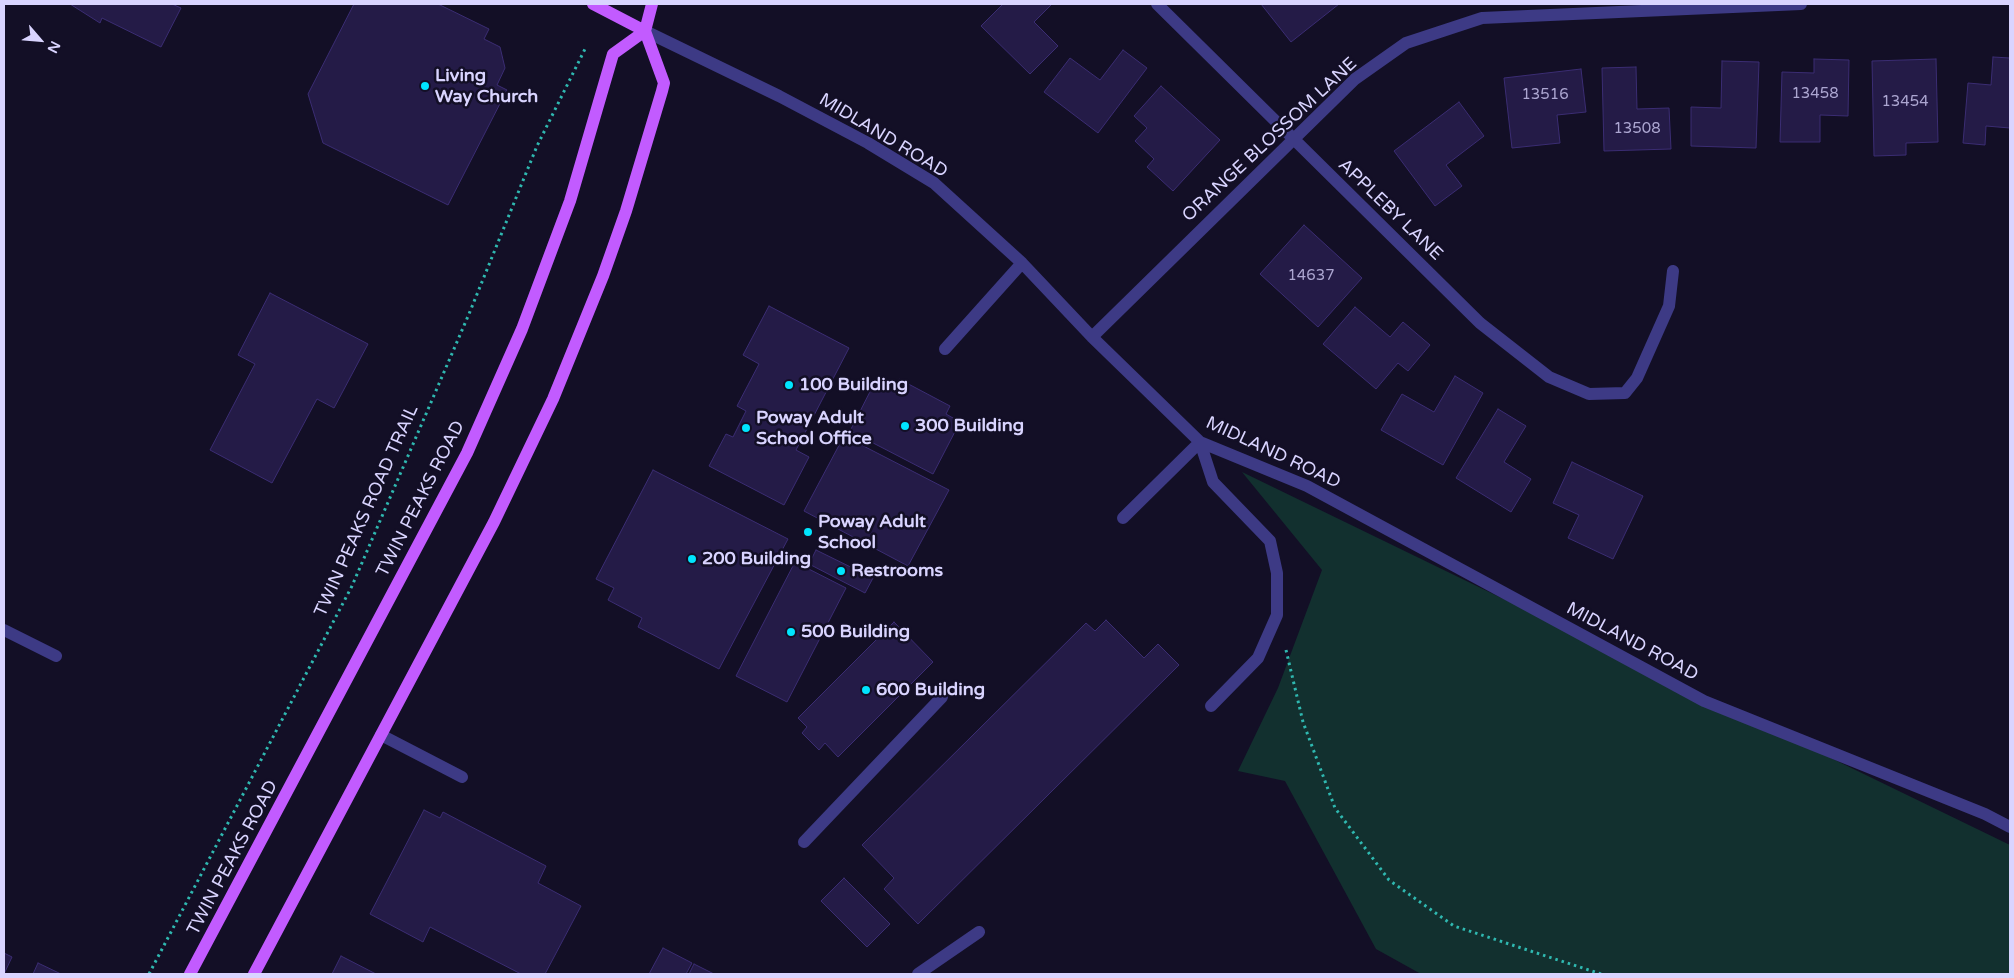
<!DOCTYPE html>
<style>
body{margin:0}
#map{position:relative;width:2014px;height:978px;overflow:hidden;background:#130f26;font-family:"Varela Round",sans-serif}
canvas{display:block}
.frame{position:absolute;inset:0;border:5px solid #d9d4ff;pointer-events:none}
.north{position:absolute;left:15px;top:15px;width:50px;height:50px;-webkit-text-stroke:4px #130f26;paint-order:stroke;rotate:117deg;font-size:14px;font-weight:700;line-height:20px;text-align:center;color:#d9d4ff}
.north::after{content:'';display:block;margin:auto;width:18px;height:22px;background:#d9d4ff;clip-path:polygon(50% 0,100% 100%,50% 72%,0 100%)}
</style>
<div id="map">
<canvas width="2014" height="978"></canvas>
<div class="frame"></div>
<div class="north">N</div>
</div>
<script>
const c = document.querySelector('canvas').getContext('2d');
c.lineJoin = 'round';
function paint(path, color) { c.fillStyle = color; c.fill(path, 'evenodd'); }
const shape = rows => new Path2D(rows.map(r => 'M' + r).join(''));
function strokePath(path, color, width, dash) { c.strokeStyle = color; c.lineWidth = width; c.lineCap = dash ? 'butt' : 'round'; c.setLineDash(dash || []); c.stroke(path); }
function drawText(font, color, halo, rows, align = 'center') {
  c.font = font + ' "Varela Round",sans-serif'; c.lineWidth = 5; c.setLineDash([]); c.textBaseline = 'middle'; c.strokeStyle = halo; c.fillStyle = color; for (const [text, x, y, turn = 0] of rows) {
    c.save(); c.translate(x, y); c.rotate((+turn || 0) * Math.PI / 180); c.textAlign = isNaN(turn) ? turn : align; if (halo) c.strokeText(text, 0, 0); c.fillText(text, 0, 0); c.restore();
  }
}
const green = shape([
 [1242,472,2010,845,2010,974,1421,974,1376,949,1285,781,1238,771,1278,688,1322,570]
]);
const building = shape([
 [70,4,172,4,181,8,161,47,102,18,100,23,70,4],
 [354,4,438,4,489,29,484,39,500,47,505,68,497,85,507,90,448,205,323,143,308,94,354,4],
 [1003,4,1052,4,1034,22,1058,46,1030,74,981,26,1003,4],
 [1261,4,1339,4,1291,42,1261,4],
 [1123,50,1147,68,1098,133,1044,92,1070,58,1100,80,1123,50],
 [1993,57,2010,58,2010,128,1986,126,1985,145,1963,143,1968,83,1991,85,1993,57],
 [1814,59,1849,60,1848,116,1820,115,1820,142,1780,142,1782,72,1814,73,1814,59],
 [1936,59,1938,142,1906,143,1906,155,1874,156,1872,61,1936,59],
 [1722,61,1759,62,1756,148,1691,146,1691,107,1721,108,1722,61],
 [1636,67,1637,109,1669,108,1671,149,1604,151,1602,68,1636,67],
 [1581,69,1586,112,1557,115,1560,143,1512,148,1504,78,1581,69],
 [1161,86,1220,140,1173,191,1147,167,1154,159,1135,141,1147,128,1134,116,1161,86],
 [1459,102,1484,136,1446,165,1462,186,1435,206,1394,151,1459,102],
 [1304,225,1362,278,1318,327,1260,274,1304,225],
 [270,293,368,344,334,408,317,399,272,483,210,450,255,364,238,355,270,293],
 [769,306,849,348,796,450,809,457,784,505,709,466,726,434,733,437,746,411,737,406,759,364,743,355,769,306],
 [1355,307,1390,337,1403,322,1430,345,1408,371,1398,363,1376,389,1323,344,1355,307],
 [1455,376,1483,393,1443,465,1381,430,1402,394,1434,412,1455,376],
 [877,378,895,387,899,379,950,406,946,414,960,422,933,474,850,431,877,378],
 [1498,409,1526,426,1504,462,1531,479,1511,512,1456,478,1498,409],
 [844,436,949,490,908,566,804,511,844,436],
 [1572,462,1643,496,1613,559,1568,538,1579,515,1553,503,1572,462],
 [653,470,788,539,719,669,638,627,642,618,608,600,614,588,596,579,653,470],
 [816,550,873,578,865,593,809,564,816,550],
 [795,562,846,588,787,702,736,676,795,562],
 [1106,620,1144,658,1158,644,1179,665,918,924,884,889,894,878,862,845,1086,623,1095,631,1106,620],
 [894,622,933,662,838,757,825,743,819,750,802,733,807,727,798,718,894,622],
 [424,810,440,818,443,812,546,866,538,883,581,906,545,974,521,974,430,927,423,942,370,914,424,810],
 [844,878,890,924,867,947,821,901,844,878],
 [663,948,692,963,686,974,649,974,663,948],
 [4,953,12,957,4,974,4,953],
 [341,956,376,974,332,974,341,956],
 [38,963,61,974,33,974,38,963],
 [694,964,714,974,689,974,694,964]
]);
const path = shape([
 [1286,650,1303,722,1335,808,1389,880,1454,926,1601,974],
 [149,974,352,586,469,314,537,146,586,47]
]);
const minor = shape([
 [1157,4,1480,323,1549,377,1589,394,1625,393,1637,378,1669,306,1673,271],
 [645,31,779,96,868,143,934,183,1022,263,1092,337,1200,442,1307,486,1704,701,1985,814,2010,827],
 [1092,337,1355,79,1406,43,1482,18,1801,4],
 [945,349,1022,263],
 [1200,442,1213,482,1270,541,1277,573,1277,615,1258,658,1211,706],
 [1123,518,1200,442],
 [4,630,56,656],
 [381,735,462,777],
 [804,842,942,697],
 [918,974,979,932]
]);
const major = shape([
 [593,4,645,31],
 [190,974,467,453,522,329,570,201,613,54,645,31],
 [254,974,494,522,553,399,603,276,626,211,662,91,664,83,645,31,652,4]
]);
const markers = [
 [425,86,5,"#00e5ff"],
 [789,385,5,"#00e5ff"],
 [905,426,5,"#00e5ff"],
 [746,428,5,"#00e5ff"],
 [808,532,5,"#00e5ff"],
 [692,559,5,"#00e5ff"],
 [841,571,5,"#00e5ff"],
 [791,632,5,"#00e5ff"],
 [866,690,5,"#00e5ff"]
];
const numberNames = [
 ["13458",1815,94],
 ["13516",1545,95],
 ["13454",1905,102],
 ["13508",1637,129],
 ["14637",1311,276]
];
const poiNames = [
 ["Living",435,76],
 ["Way Church",435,97],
 ["100 Building",799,385],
 ["Poway Adult",756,418],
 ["School Office",756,439],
 ["300 Building",915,426],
 ["Poway Adult",818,522],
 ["School",818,543],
 ["200 Building",702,559],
 ["Restrooms",851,571],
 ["500 Building",801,632],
 ["600 Building",876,690]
];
const streetNames = [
 ["MIDLAND ROAD",883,136,31],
 ["ORANGE BLOSSOM LANE",1270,140,-43],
 ["APPLEBY LANE",1390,210,44],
 ["MIDLAND ROAD",1273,453,25],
 ["TWIN PEAKS ROAD",421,499,-63],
 ["TWIN PEAKS ROAD TRAIL",367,511,-66],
 ["MIDLAND ROAD",1632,642,28],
 ["TWIN PEAKS ROAD",233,858,-62]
];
paint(green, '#12302f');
paint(building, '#241b47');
strokePath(building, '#3b2d73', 1);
strokePath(path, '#2fb8b0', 3, [2.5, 4]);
strokePath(minor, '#3d3a85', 12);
strokePath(major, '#c25bff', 12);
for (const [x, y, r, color] of markers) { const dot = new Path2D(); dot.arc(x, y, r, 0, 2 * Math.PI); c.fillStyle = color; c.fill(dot); strokePath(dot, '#130f26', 2); }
drawText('15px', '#aca6d1', null, numberNames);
drawText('bold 18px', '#d9d4ff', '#130f26', poiNames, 'left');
drawText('18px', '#d9d4ff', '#130f26', streetNames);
</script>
